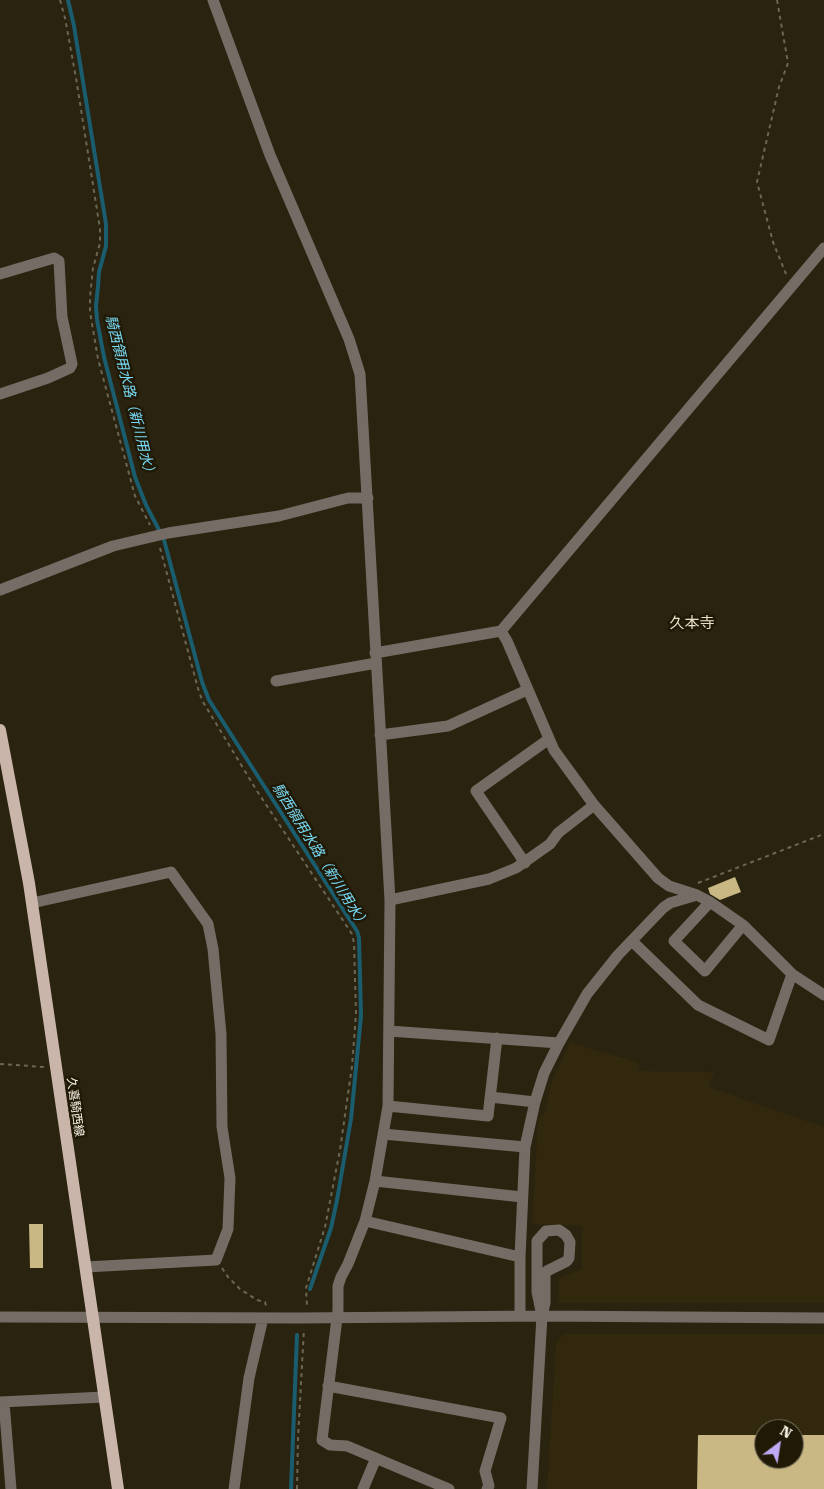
<!DOCTYPE html>
<meta charset="utf-8">
<style>
body{margin:0}
#map{position:relative;width:824px;height:1489px;overflow:hidden;background:#2a230f;font-family:"Roboto Serif",serif}
canvas{display:block}
.north{position:absolute;left:754px;top:1419px;width:50px;height:50px;box-sizing:border-box;background:#201906;border:1px solid #76705f;border-radius:50%;rotate:31deg;font-size:14px;font-weight:700;line-height:20px;text-align:center;color:#f6f2e5}
.north::after{content:'';display:block;margin:auto;width:18px;height:22px;background:#bea9f5;clip-path:polygon(50% 0,100% 100%,50% 72%,0 100%)}
</style>
<div id="map">
<canvas width="824" height="1489"></canvas>
<div class="north">N</div>
</div>
<script>
const c = document.querySelector('canvas').getContext('2d');
c.lineJoin = 'round';
function paint(path, color) { c.fillStyle = color; c.fill(path, 'evenodd'); }
const shape = rows => new Path2D(rows.map(r => 'M' + r).join(''));
function strokePath(path, color, width, dash) { c.strokeStyle = color; c.lineWidth = width; c.lineCap = dash ? 'butt' : 'round'; c.setLineDash(dash || []); c.stroke(path); }
function drawText(font, color, halo, rows, align = 'center') {
  c.font = font + ' "Roboto Serif","Noto Sans JP",serif'; c.lineWidth = 5; c.setLineDash([]); c.textBaseline = 'middle'; c.strokeStyle = halo; c.fillStyle = color; for (const [text, x, y, turn = 0] of rows) {
    c.save(); c.translate(x, y); c.rotate((+turn || 0) * Math.PI / 180); c.textAlign = isNaN(turn) ? turn : align; if (halo) c.strokeText(text, 0, 0); c.fillText(text, 0, 0); c.restore();
  }
}
const built = shape([
 [570,1042,639,1063,638,1071,714,1072,709,1087,824,1127,824,1303,558,1303,559,1279,582,1268,582,1226,532,1224,538,1121,545,1111,552,1081],
 [563,1334,824,1334,824,1489,547,1489,556,1343],
 [764,1429,794,1429,794,1459,764,1459]
]);
const stream = shape([
 [68,0,74,26,106,224,106,246,99,272,98,286,96,306,97,320,104,357,135,477,146,505,159,530],
 [164,540,202,682,209,700,337,900,357,931,359,938,361,1016,351,1119,337,1200,331,1228,310,1289],
 [291,1489,297,1335]
]);
const building = shape([
 [735,877,741,892,720,900,710,894,708,888],
 [29,1224,43,1224,43,1268,30,1268],
 [698,1435,764,1435,764,1459,794,1459,794,1435,824,1435,824,1489,697,1489]
]);
const path = shape([
 [60,0,65,18,76,78,100,229,100,243,93,268,90,297,90,312,98,359,135,496,150,525],
 [777,0,788,63,779,87,757,182,773,242,786,274],
 [160,548,199,692,203,702,257,791,352,934,354,943,356,1014,352,1066,340,1150,325,1227,306,1288,307,1307],
 [698,883,824,834],
 [0,1064,45,1067],
 [222,1268,228,1277,240,1289,257,1300,265,1302,266,1306],
 [297,1489,298,1438,304,1329]
]);
const minor = shape([
 [213,0,270,155,349,339,360,374,390,900,388,1106,375,1181,365,1221,348,1264,341,1277,338,1286,338,1310,322,1440,330,1445,347,1446,449,1489],
 [0,274,54,258,59,261,62,317,72,364,70,368,48,378,0,394],
 [0,590,113,546,168,533,279,516,348,498,368,498],
 [501,631,507,641,554,750,594,805,658,878,669,886,697,895,710,902,743,925,792,974,824,995],
 [375,653,501,631,824,248],
 [276,681,376,663],
 [380,735,448,726,527,690],
 [525,863,476,791,549,739],
 [390,900,489,879,516,868,550,844,558,833,594,805],
 [710,902,674,941,705,971,743,925],
 [32,903,171,872,208,924,213,949,221,1034,222,1127,230,1178,228,1229,218,1255,216,1260,86,1267],
 [632,941,698,1005,769,1040,792,974],
 [389,1031,559,1043],
 [490,1097,535,1102],
 [388,1106,488,1116,497,1038],
 [383,1134,525,1147],
 [375,1181,522,1197],
 [365,1221,520,1257],
 [520,1316,520,1257,525,1147,535,1102,544,1073,559,1043,587,994,618,955,663,908,670,903,697,895],
 [0,1317,298,1318,542,1316,824,1318],
 [328,1386,501,1418,485,1471,489,1486,487,1489],
 [0,1402,104,1397],
 [4,1402,11,1489],
 [234,1489,249,1378,263,1318],
 [363,1489,376,1458],
 [532,1489,542,1316,545,1303,545,1274,547,1271,567,1261,569,1258,570,1242,566,1235,559,1230,546,1231,537,1241,537,1292,542,1316]
]);
const major = shape([
 [0,730,29,883,118,1489]
]);
const streetNames = [
 ["久喜騎西線",75,1107,82]
];
const waterNames = [
 ["騎西領用水路（新川用水）",130,397,76],
 ["騎西領用水路（新川用水）",320,856,58]
];
const quarterNames = [
 ["久本寺",692,624]
];
paint(built, '#31280d');
strokePath(stream, '#1a5d6f', 4);
paint(building, '#c9b784');
strokePath(path, '#6c6654', 2, [4, 4]);
strokePath(minor, '#766c66', 11);
strokePath(major, '#cab5aa', 12);
drawText('12px', '#f6f2e5', '#201906', streetNames);
drawText('italic 14px', '#78dbf7', '#201906', waterNames);
drawText('15px', '#e9e0c8', '#201906', quarterNames);
</script>
